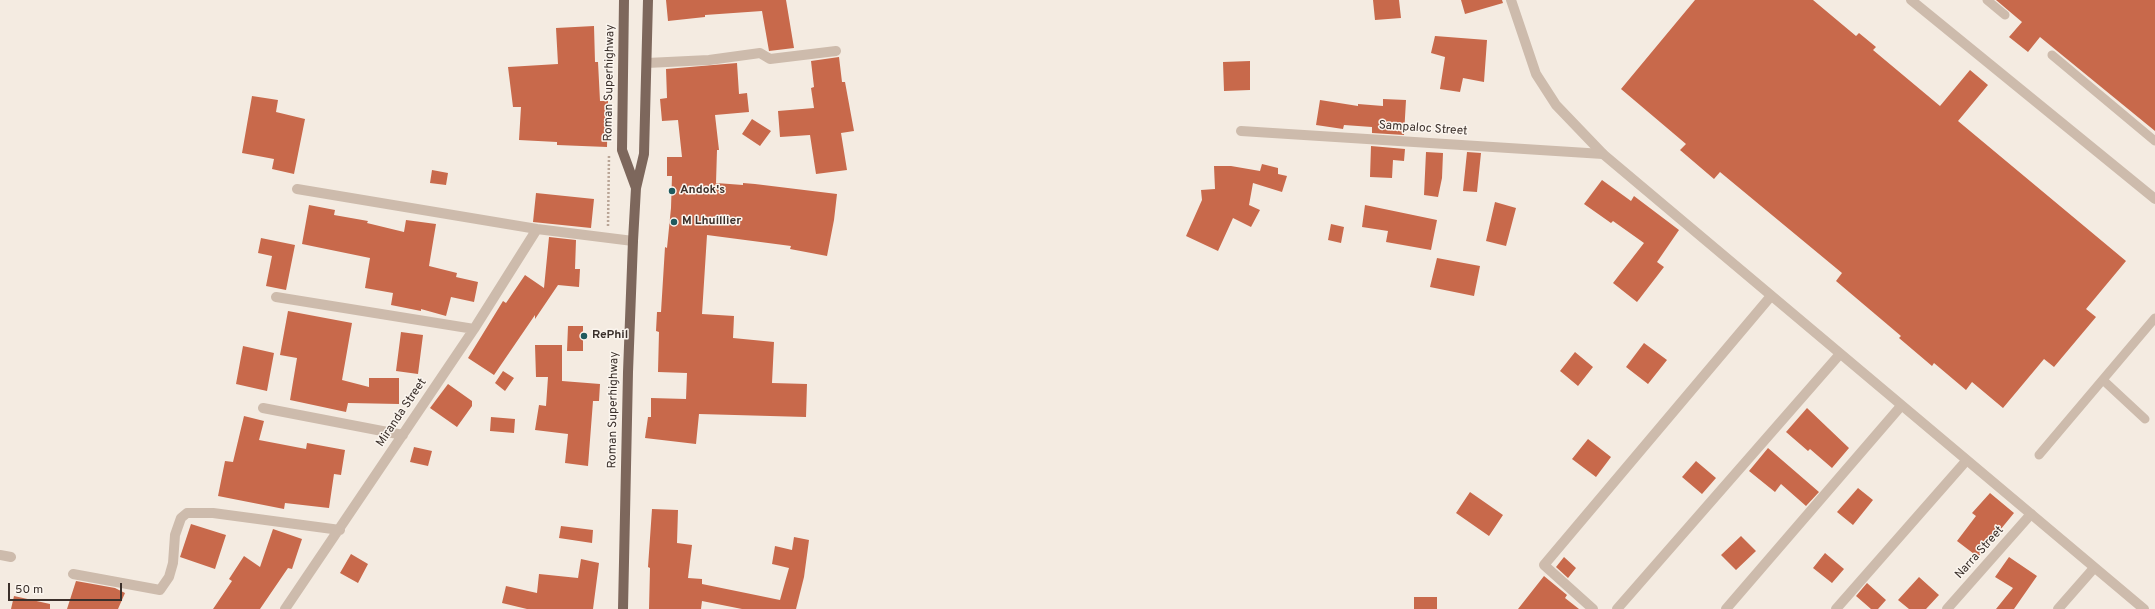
<!DOCTYPE html>
<style>
body{margin:0}
#map{position:relative;width:2155px;height:609px;overflow:hidden;background:#f4ebe1;font-family:Overpass,sans-serif}
canvas{display:block}
.scale{position:absolute;left:8px;top:583px;width:114px;height:18px;box-sizing:border-box;border:2px solid #3b302b;border-top:0;padding-left:5px;font-size:12px;line-height:14px;white-space:nowrap;color:#3b302b;-webkit-text-stroke:3px #fbf5ee;paint-order:stroke}
</style>
<div id="map">
<canvas width="2155" height="609"></canvas>
<div class="scale">50 m</div>
</div>
<script>
const c = document.querySelector('canvas').getContext('2d');
c.lineJoin = 'round';
function paint(path, color) { c.fillStyle = color; c.fill(path, 'evenodd'); }
const shape = rows => new Path2D(rows.map(r => 'M' + r).join(''));
function strokePath(path, color, width, dash) { c.strokeStyle = color; c.lineWidth = width; c.lineCap = dash ? 'butt' : 'round'; c.setLineDash(dash || []); c.stroke(path); }
function drawText(font, color, halo, rows, align = 'center') {
  c.font = font + ' Overpass,sans-serif'; c.lineWidth = 3; c.setLineDash([]); c.textBaseline = 'middle'; c.strokeStyle = halo; c.fillStyle = color; for (const [text, x, y, turn = 0] of rows) {
    c.save(); c.translate(x, y); c.rotate((+turn || 0) * Math.PI / 180); c.textAlign = isNaN(turn) ? turn : align; if (halo) c.strokeText(text, 0, 0); c.fillText(text, 0, 0); c.restore();
  }
}
const building = shape([
 [666,0,786,0,794,48,769,51,762,11,705,15,705,17,668,21],
 [1373,0,1399,0,1401,18,1375,20],
 [1461,0,1502,0,1503,3,1465,14],
 [1695,0,1813,0,1856,36,1859,33,1876,47,1873,50,1940,106,1970,70,1988,85,1958,121,2126,261,2086,309,2096,317,2054,367,2044,359,2003,408,1972,382,1966,390,1934,363,1932,366,1899,338,1901,336,1836,281,1842,273,1720,172,1714,179,1680,150,1686,144,1621,89],
 [1996,0,2155,0,2155,131,2040,37,2028,52,2009,37,2022,22],
 [594,26,595,62,598,62,600,101,608,101,607,147,557,145,557,142,519,140,521,107,513,107,508,67,558,64,556,28],
 [1435,36,1487,40,1484,82,1463,78,1460,92,1440,89,1445,57,1431,53],
 [839,57,842,82,845,82,854,131,841,133,847,170,816,174,810,135,780,137,778,111,814,108,811,88,814,87,811,61],
 [1250,61,1250,90,1224,91,1223,62],
 [737,63,739,94,747,93,749,112,715,115,719,150,717,150,716,183,743,185,743,183,755,184,837,194,834,220,827,256,790,249,791,246,707,235,702,314,734,316,733,338,774,342,772,383,807,384,806,417,699,414,696,444,645,438,648,417,651,417,651,398,686,399,687,373,658,372,659,332,656,331,657,312,661,312,665,247,667,248,671,208,672,176,667,176,667,157,682,157,678,120,662,121,660,99,667,98,666,69],
 [252,96,278,100,276,112,305,119,294,174,272,169,274,159,242,153],
 [1383,99,1406,100,1404,135,1372,133,1372,127,1344,125,1343,129,1316,125,1320,100,1358,106,1358,104,1383,106],
 [752,119,771,131,760,146,742,134],
 [1371,146,1405,149,1404,161,1393,160,1392,178,1370,177],
 [1426,152,1443,153,1442,178,1438,197,1424,195],
 [1467,152,1481,153,1477,192,1463,191],
 [1262,164,1278,168,1278,174,1287,176,1282,192,1253,183,1249,205,1260,210,1251,227,1233,218,1218,251,1186,236,1202,200,1201,190,1215,189,1214,166,1231,166,1260,171],
 [432,170,448,173,446,185,430,183],
 [1602,180,1631,201,1634,196,1679,230,1657,262,1664,267,1637,302,1613,283,1644,243,1613,221,1611,223,1584,204],
 [536,193,594,199,591,228,533,222],
 [1495,202,1516,208,1506,246,1486,241],
 [309,205,335,210,334,215,368,221,367,223,404,232,406,220,436,224,429,266,457,273,456,277,478,282,474,302,451,297,446,316,421,309,421,311,391,305,393,293,365,288,370,258,302,244],
 [1365,205,1437,220,1431,250,1386,242,1388,231,1362,227],
 [1331,224,1344,227,1341,243,1328,240],
 [549,237,576,240,575,269,580,269,579,287,558,285,535,319,535,315,494,375,468,358,503,301,506,303,525,275,544,288],
 [261,238,295,245,286,290,266,286,272,256,258,253],
 [1437,258,1480,266,1474,296,1430,287],
 [288,311,352,323,342,380,369,387,369,378,399,378,399,404,348,403,346,412,290,400,297,358,280,355],
 [568,326,583,326,583,351,567,351],
 [401,332,423,335,418,374,396,371],
 [1644,343,1667,360,1648,384,1626,367],
 [535,345,562,345,562,381,600,384,599,401,593,401,588,466,565,463,568,434,535,430,539,405,546,406,548,377,536,377],
 [243,346,274,353,267,391,236,384],
 [1575,352,1593,367,1578,386,1560,371],
 [503,371,514,378,505,391,495,383],
 [448,384,472,401,472,406,457,427,430,408],
 [1807,408,1849,448,1832,468,1810,449,1808,451,1786,432],
 [244,416,264,421,259,440,306,449,307,443,345,450,341,475,334,474,329,508,285,503,284,509,218,496,225,461,233,462],
 [491,417,515,419,514,433,490,431],
 [1588,439,1611,457,1596,477,1572,459],
 [414,447,432,451,428,466,410,462],
 [1768,448,1819,492,1806,506,1781,484,1775,492,1749,471],
 [1696,461,1716,478,1702,494,1682,477],
 [1858,488,1873,500,1853,525,1837,512],
 [1470,492,1503,515,1489,536,1456,513],
 [1990,493,2014,513,1978,557,1957,541,1976,516,1972,513],
 [652,509,678,510,677,543,692,545,688,578,702,579,702,584,780,600,789,568,772,564,775,546,792,550,794,537,809,540,804,577,796,609,742,609,702,601,701,609,649,609,650,568,648,567],
 [191,524,226,535,215,569,180,557],
 [561,526,593,530,592,543,559,538],
 [273,529,302,539,292,569,288,568,260,609,213,609,232,581,229,579,244,556,260,567],
 [1741,536,1756,551,1736,570,1721,555],
 [1825,553,1844,569,1832,583,1813,568],
 [351,554,368,564,358,583,340,573],
 [1564,557,1576,568,1568,578,1556,567],
 [2009,557,2037,576,2014,609,1996,609,2013,588,1995,577],
 [581,559,599,563,593,609,527,609,502,603,506,586,537,593,539,574,578,578],
 [1544,576,1567,595,1565,598,1579,609,1518,609],
 [1919,577,1939,595,1926,609,1909,609,1898,600],
 [76,581,115,588,125,593,118,609,67,609],
 [1867,583,1886,600,1878,609,1871,609,1856,596],
 [14,596,50,604,50,609,11,609],
 [1414,597,1437,597,1437,609,1414,609]
]);
const path = shape([
 [608,226,609,155]
]);
const service = shape([
 [1987,0,2005,15],
 [2052,55,2155,141],
 [2103,380,2145,419],
 [2039,455,2155,318]
]);
const minor = shape([
 [1911,0,2155,199],
 [647,63,709,60,760,53,770,59,836,51],
 [1241,131,1603,154],
 [297,189,537,229,633,241],
 [276,297,474,329],
 [263,408,403,435],
 [0,555,11,557],
 [73,574,160,590,169,577,173,563,175,535,181,518,187,513,213,513,340,530],
 [285,609,474,329,537,229],
 [1593,609,1544,565,1771,296],
 [1617,609,1840,354],
 [1726,609,1901,406],
 [1836,609,1966,461],
 [1947,609,2031,514],
 [2058,609,2094,568]
]);
const tertiary = shape([
 [1511,0,1536,74,1556,105,1603,154,2144,609]
]);
const primary = shape([
 [624,0,622,150,636,188],
 [623,609,628,372,633,241,636,188,644,154,648,0]
]);
const markers = [
 [672,191,4,"#1f5a5e"],
 [674,222,4,"#1f5a5e"],
 [584,336,4,"#1f5a5e"]
];
const streetNames = [
 ["Roman Superhighway",610,83,-89],
 ["Sampaloc Street",1423,129,4],
 ["Roman Superhighway",614,410,-89],
 ["Miranda Street",402,413,-56],
 ["Narra Street",1980,553,-48]
];
const poiNames = [
 ["Andok's",680,191],
 ["M Lhuillier",682,222],
 ["RePhil",592,336]
];
paint(building, '#c8694b');
strokePath(path, '#b9a596', 2.5, [2, 2]);
strokePath(service, '#cdbbac', 9);
strokePath(minor, '#cdbbac', 10);
strokePath(tertiary, '#cdbbac', 10);
strokePath(primary, '#7d675c', 10);
for (const [x, y, r, color] of markers) { const dot = new Path2D(); dot.arc(x, y, r, 0, 2 * Math.PI); c.fillStyle = color; c.fill(dot); strokePath(dot, '#fbf5ee', 1.5); }
drawText('12px', '#3b302b', '#fbf5ee', streetNames);
drawText('bold 12px', '#3b302b', '#fbf5ee', poiNames, 'left');
</script>
